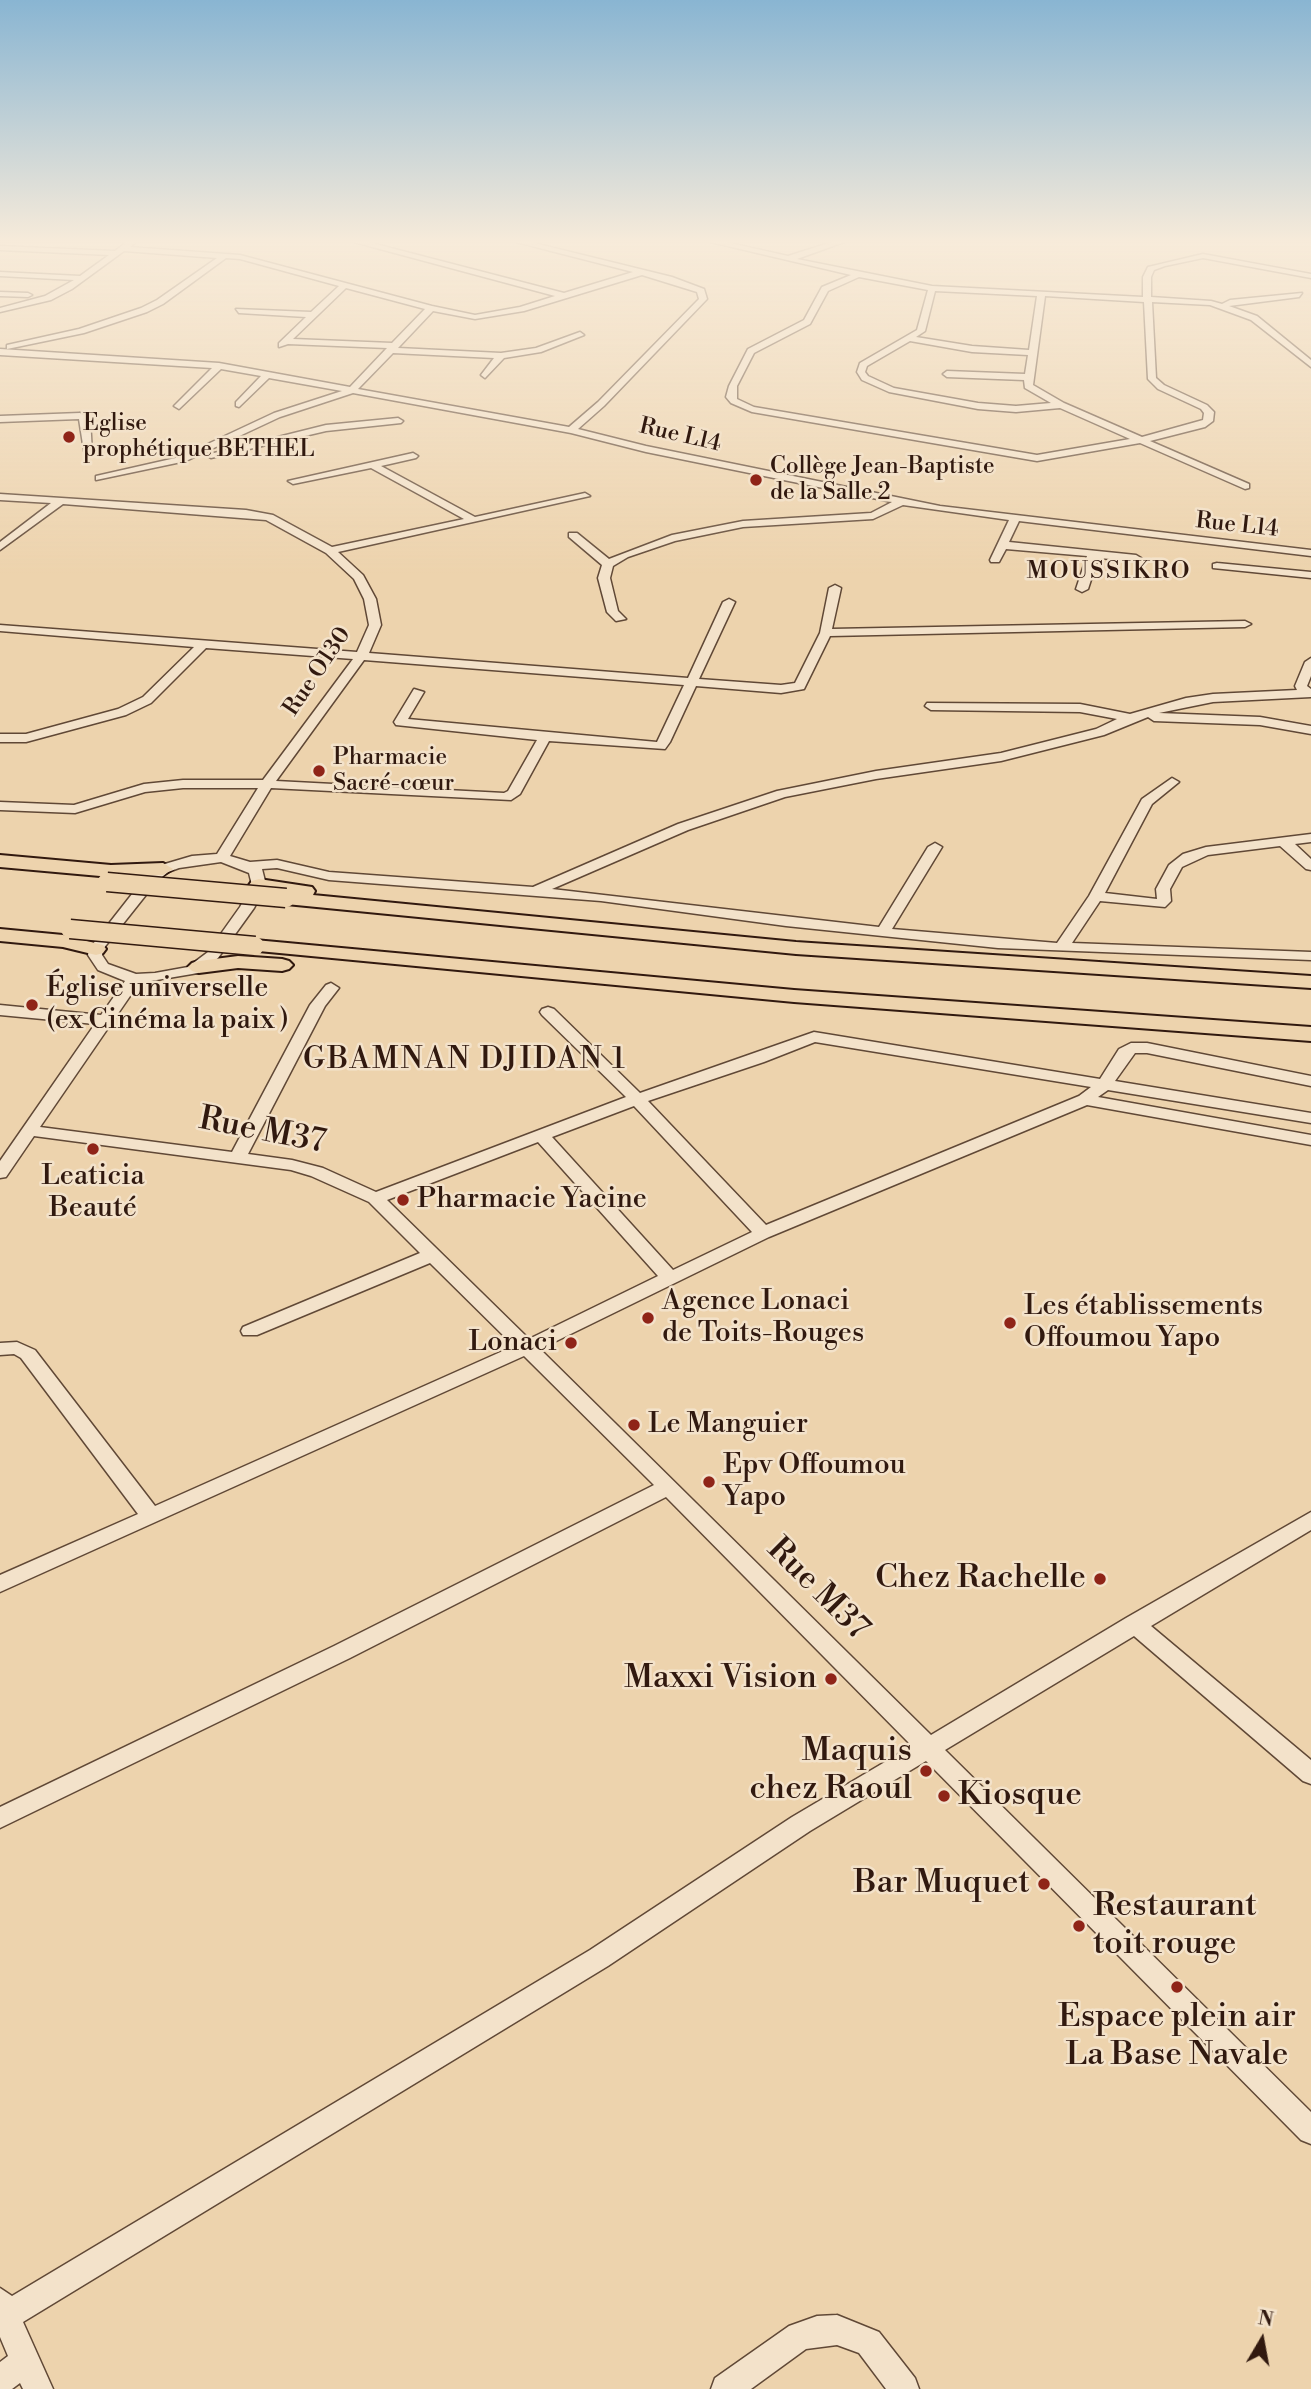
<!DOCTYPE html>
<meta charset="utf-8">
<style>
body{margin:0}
#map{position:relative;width:1311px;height:2389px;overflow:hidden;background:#edd3ad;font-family:"Libre Bodoni",serif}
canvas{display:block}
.north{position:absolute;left:1227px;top:2305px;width:70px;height:70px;-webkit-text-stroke:5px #f3e2ca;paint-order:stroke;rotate:10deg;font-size:19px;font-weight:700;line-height:28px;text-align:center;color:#31190f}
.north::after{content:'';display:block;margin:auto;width:24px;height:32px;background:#31190f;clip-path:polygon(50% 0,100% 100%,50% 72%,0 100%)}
</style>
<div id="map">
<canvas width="1311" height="2389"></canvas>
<div class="north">N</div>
</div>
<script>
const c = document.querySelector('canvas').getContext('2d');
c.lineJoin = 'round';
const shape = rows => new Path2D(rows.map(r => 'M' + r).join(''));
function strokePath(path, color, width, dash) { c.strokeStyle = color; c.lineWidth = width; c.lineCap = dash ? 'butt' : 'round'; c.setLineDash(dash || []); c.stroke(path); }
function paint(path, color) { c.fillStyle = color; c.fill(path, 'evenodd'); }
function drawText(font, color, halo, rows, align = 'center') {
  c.font = font + ' "Libre Bodoni",serif'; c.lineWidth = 5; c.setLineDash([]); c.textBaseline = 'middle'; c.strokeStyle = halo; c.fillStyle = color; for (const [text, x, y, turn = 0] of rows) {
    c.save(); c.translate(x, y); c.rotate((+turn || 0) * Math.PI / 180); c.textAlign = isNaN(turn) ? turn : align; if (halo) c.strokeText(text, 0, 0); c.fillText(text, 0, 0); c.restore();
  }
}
const minor = shape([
 [128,241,135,243,130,247,240,255,432,306,475,315,520,307,555,296,350,241,364,241,564,293,633,272,512,241,526,241,672,277,704,289,707,299,604,406,578,429,646,446,940,506,1311,550,1311,556,1019,521,1009,542,1136,555,1141,558,1136,561,1098,558,1088,589,1082,592,1076,589,1087,556,1006,549,999,562,991,562,990,560,1009,520,903,505,873,519,743,527,675,541,628,557,613,566,610,578,618,611,626,619,616,621,607,612,598,578,602,565,569,537,569,533,577,533,609,559,672,535,743,521,871,513,892,502,646,452,571,433,353,393,280,417,186,461,96,480,96,476,180,457,274,413,342,391,269,378,239,407,236,406,236,402,261,376,221,369,179,409,174,406,212,368,0,355,0,349,219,363,350,387,387,348,288,344,279,347,279,343,306,317,239,313,236,309,311,312,339,286,240,259,226,258,163,304,147,312,84,333,7,349,7,345,79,329,141,308,157,300,217,258,124,251,72,289,51,300,0,312,0,308,45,296,74,280,0,276,0,272,80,276,109,255,0,250,0,246,115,251,128,241],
 [642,275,697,292,699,299,598,402,569,427,358,389,393,353,494,358,481,375,485,378,504,358,541,352,584,335,580,332,536,348,501,353,398,348,433,311,475,319,524,311,642,275],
 [346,288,425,309,392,343,293,339,346,288],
 [706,241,721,241,788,256,835,241,847,241,797,259,932,286,1143,297,1143,277,1148,267,1203,254,1311,274,1311,278,1203,258,1165,266,1154,270,1151,277,1151,297,1211,301,1222,304,1230,300,1302,293,1299,297,1229,306,1257,316,1311,360,1311,367,1251,320,1210,305,1152,302,1156,378,1164,385,1207,405,1214,412,1213,421,1205,427,1150,441,1249,484,1249,488,1245,489,1140,443,1037,461,752,412,731,403,726,397,729,386,748,349,804,320,822,287,851,275,706,241],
 [859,277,928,290,917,330,860,363,857,372,862,380,889,392,978,409,1016,412,1060,408,1130,439,1037,455,754,407,737,399,737,386,754,353,810,324,828,291,859,277],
 [935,291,1037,296,1029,350,972,346,916,337,925,331,935,291],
 [1045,296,1144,302,1148,379,1158,389,1201,409,1204,413,1203,420,1142,437,1064,403,1033,385,1045,296],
 [910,341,972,352,1028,355,1025,374,947,371,943,374,947,377,1024,380,1025,388,1051,403,1016,406,978,403,894,388,868,376,865,372,867,366,910,341],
 [0,292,28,293,32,295,28,297,0,296,0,292],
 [80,413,90,418,92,453,84,451,79,419,0,422,0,416,80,413],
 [398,418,403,421,401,423,326,431,211,458,206,455,326,425,398,418],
 [413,453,418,456,416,458,381,466,475,517,585,493,590,496,338,552,363,575,376,599,381,625,369,653,688,678,723,602,729,599,735,602,699,679,781,685,795,683,820,633,829,588,835,585,841,588,832,629,1245,621,1251,624,1245,627,830,636,804,689,781,693,696,686,670,742,665,749,549,741,520,794,511,800,271,788,230,856,250,862,277,860,329,872,533,887,678,824,777,791,876,771,1001,753,1096,729,1117,719,1080,712,931,710,925,706,927,703,1080,704,1130,714,1186,698,1213,694,1297,690,1295,686,1305,662,1311,658,1311,676,1307,686,1311,689,1311,697,1213,702,1159,713,1260,717,1311,726,1311,734,1260,725,1154,721,1148,717,1104,735,1001,761,876,779,785,797,688,830,552,889,879,927,928,847,935,843,942,847,892,929,1057,943,1089,896,1142,799,1172,778,1179,782,1152,804,1105,893,1157,899,1156,889,1169,865,1183,854,1206,847,1311,834,1311,842,1295,844,1311,859,1311,870,1306,869,1280,846,1208,855,1182,867,1170,889,1171,901,1165,907,1100,901,1072,943,1311,952,1311,960,998,948,786,926,601,901,329,880,277,868,262,869,266,885,254,908,218,958,198,973,139,983,40,1127,232,1152,310,1005,326,985,331,983,339,988,325,1006,248,1154,292,1160,323,1168,376,1192,626,1097,542,1015,540,1012,542,1009,548,1007,554,1009,640,1093,814,1032,1100,1079,1119,1049,1131,1043,1147,1043,1311,1076,1311,1086,1147,1053,1135,1053,1115,1081,1311,1113,1311,1123,1108,1090,1098,1097,1311,1135,1311,1145,1087,1105,769,1237,540,1349,931,1735,1126,1618,1311,1512,1311,1530,1151,1626,1311,1760,1311,1784,1303,1781,1134,1636,945,1750,1311,2112,1311,2144,1301,2140,926,1761,810,1831,608,1966,23,2322,53,2389,23,2389,20,2383,12,2389,0,2389,0,2362,8,2356,0,2337,0,2288,12,2296,590,1950,792,1817,912,1746,666,1497,350,1658,0,1828,0,1807,334,1646,654,1485,524,1356,0,1592,0,1575,138,1514,21,1358,14,1354,0,1355,0,1343,17,1342,35,1350,155,1506,514,1346,430,1263,257,1335,243,1335,241,1331,243,1327,420,1253,369,1202,311,1176,291,1170,34,1136,6,1177,0,1178,0,1161,95,1024,0,1015,0,1005,101,1015,125,981,98,970,88,955,89,949,147,875,158,866,192,856,217,854,258,788,183,788,145,792,75,813,0,810,0,802,74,805,144,784,183,780,263,780,353,659,206,648,151,703,126,715,26,742,0,742,0,734,26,734,118,709,143,697,194,647,0,631,0,625,357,652,369,625,364,599,354,579,326,553,266,520,63,504,0,550,0,542,51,503,0,500,0,494,246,510,273,515,332,547,464,519,371,468,293,484,288,481,413,453],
 [364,660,684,685,657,742,408,719,424,692,414,689,394,722,396,725,537,740,508,791,504,793,276,781,364,660],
 [221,862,249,873,252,885,240,907,208,952,188,967,155,973,136,974,108,964,102,955,103,949,157,881,168,872,179,868,221,862],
 [815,1042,1091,1087,1079,1096,766,1225,648,1101,764,1062,815,1042],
 [634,1106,752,1232,673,1270,552,1137,634,1106],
 [538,1142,658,1276,529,1339,387,1200,538,1142],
 [1217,563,1311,572,1311,578,1213,568,1213,564,1217,563],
 [837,2315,879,2332,915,2378,919,2389,886,2389,859,2353,837,2345,806,2349,751,2389,711,2389,715,2378,789,2326,817,2316,837,2315]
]);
const highway = shape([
 [0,855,111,865,163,863,173,869,163,875,111,877,0,867,0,855],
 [259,879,312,887,315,891,313,895,796,942,1311,976,1311,988,796,954,286,904,279,902,276,898,279,894,252,889,249,885,252,881,259,879],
 [0,929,63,935,103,945,106,949,103,953,96,955,63,947,0,941,0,929],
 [255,940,794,990,1311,1027,1311,1041,794,1002,248,950,245,946,248,942,255,940],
 [238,956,282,959,289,961,293,965,289,969,282,971,238,968,199,973,192,971,188,967,192,963,199,961,238,956]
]);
const highwayBridge = shape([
 [107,882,286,898],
 [70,929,255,946]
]);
const markers = [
 [69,437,7,"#8f2418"],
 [756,480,7,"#8f2418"],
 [319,771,7,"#8f2418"],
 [32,1005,7,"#8f2418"],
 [93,1149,7,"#8f2418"],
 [403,1200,7,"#8f2418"],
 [648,1318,7,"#8f2418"],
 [1010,1323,7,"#8f2418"],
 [571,1343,7,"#8f2418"],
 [634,1425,7,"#8f2418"],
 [709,1482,7,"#8f2418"],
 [1100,1579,7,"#8f2418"],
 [831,1679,7,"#8f2418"],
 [926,1771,7,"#8f2418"],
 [944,1796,7,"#8f2418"],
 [1044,1884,7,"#8f2418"],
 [1079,1926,7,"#8f2418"],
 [1177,1987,7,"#8f2418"]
];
const farPoinames = [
 ["Eglise",83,424],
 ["prophétique BETHEL",83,450],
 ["Collège Jean-Baptiste",770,467],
 ["de la Salle 2",770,493],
 ["Pharmacie",333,758],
 ["Sacré-cœur",333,784]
];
const farStreetnames = [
 ["Rue L14",680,436,13],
 ["Rue L14",1237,526,6],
 ["Rue O130",318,672,-56]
];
const farNeighbourhoodnames = [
 ["MOUSSIKRO",1109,572]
];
const poiNames = [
 ["Église universelle",46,989],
 ["(ex Cinéma la paix )",46,1021],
 ["Leaticia",93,1177,"center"],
 ["Beauté",93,1209,"center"],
 ["Pharmacie Yacine",417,1200],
 ["Agence Lonaci",662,1302],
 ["de Toits-Rouges",662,1334],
 ["Les établissements",1024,1307],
 ["Offoumou Yapo",1024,1339],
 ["Lonaci",557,1343,"right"],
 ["Le Manguier",648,1425],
 ["Epv Offoumou",723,1466],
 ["Yapo",723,1498]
];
const neighbourhoodNames = [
 ["GBAMNAN DJIDAN 1",465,1061]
];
const nearStreetnames = [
 ["Rue M37",262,1132,11],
 ["Rue M37",817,1590,45]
];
const nearPoinames = [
 ["Chez Rachelle",1086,1579],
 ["Maxxi Vision",817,1679],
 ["Maquis",912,1752],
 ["chez Raoul",912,1790],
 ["Kiosque",958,1796,"left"],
 ["Bar Muquet",1030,1884],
 ["Restaurant",1093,1907,"left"],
 ["toit rouge",1093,1945,"left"],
 ["Espace plein air",1177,2018,"center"],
 ["La Base Navale",1177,2056,"center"]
];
strokePath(minor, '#604836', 3);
strokePath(highway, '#31190f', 4);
paint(minor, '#f3e2ca');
paint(highway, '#edd3ad');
strokePath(highwayBridge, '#31190f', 21, []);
strokePath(highwayBridge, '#edd3ad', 18);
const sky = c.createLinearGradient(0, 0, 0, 576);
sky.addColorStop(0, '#89b5d2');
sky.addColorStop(0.42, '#f7ebda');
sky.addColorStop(1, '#f7ebda00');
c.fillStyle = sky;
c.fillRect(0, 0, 1311, 576);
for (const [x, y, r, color] of markers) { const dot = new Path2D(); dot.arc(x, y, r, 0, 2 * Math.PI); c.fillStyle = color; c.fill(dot); strokePath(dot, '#f3e2ca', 2.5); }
drawText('23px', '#31190f', '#f3e2ca', farPoinames, 'left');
drawText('23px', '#31190f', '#f3e2ca', farStreetnames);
c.letterSpacing = '2px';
drawText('24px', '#31190f', '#f3e2ca', farNeighbourhoodnames);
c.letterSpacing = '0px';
drawText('28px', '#31190f', '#f3e2ca', poiNames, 'left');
c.letterSpacing = '2px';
drawText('30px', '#31190f', '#f3e2ca', neighbourhoodNames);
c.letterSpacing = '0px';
drawText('33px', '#31190f', '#f3e2ca', nearStreetnames);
drawText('33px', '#31190f', '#f3e2ca', nearPoinames, 'right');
</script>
